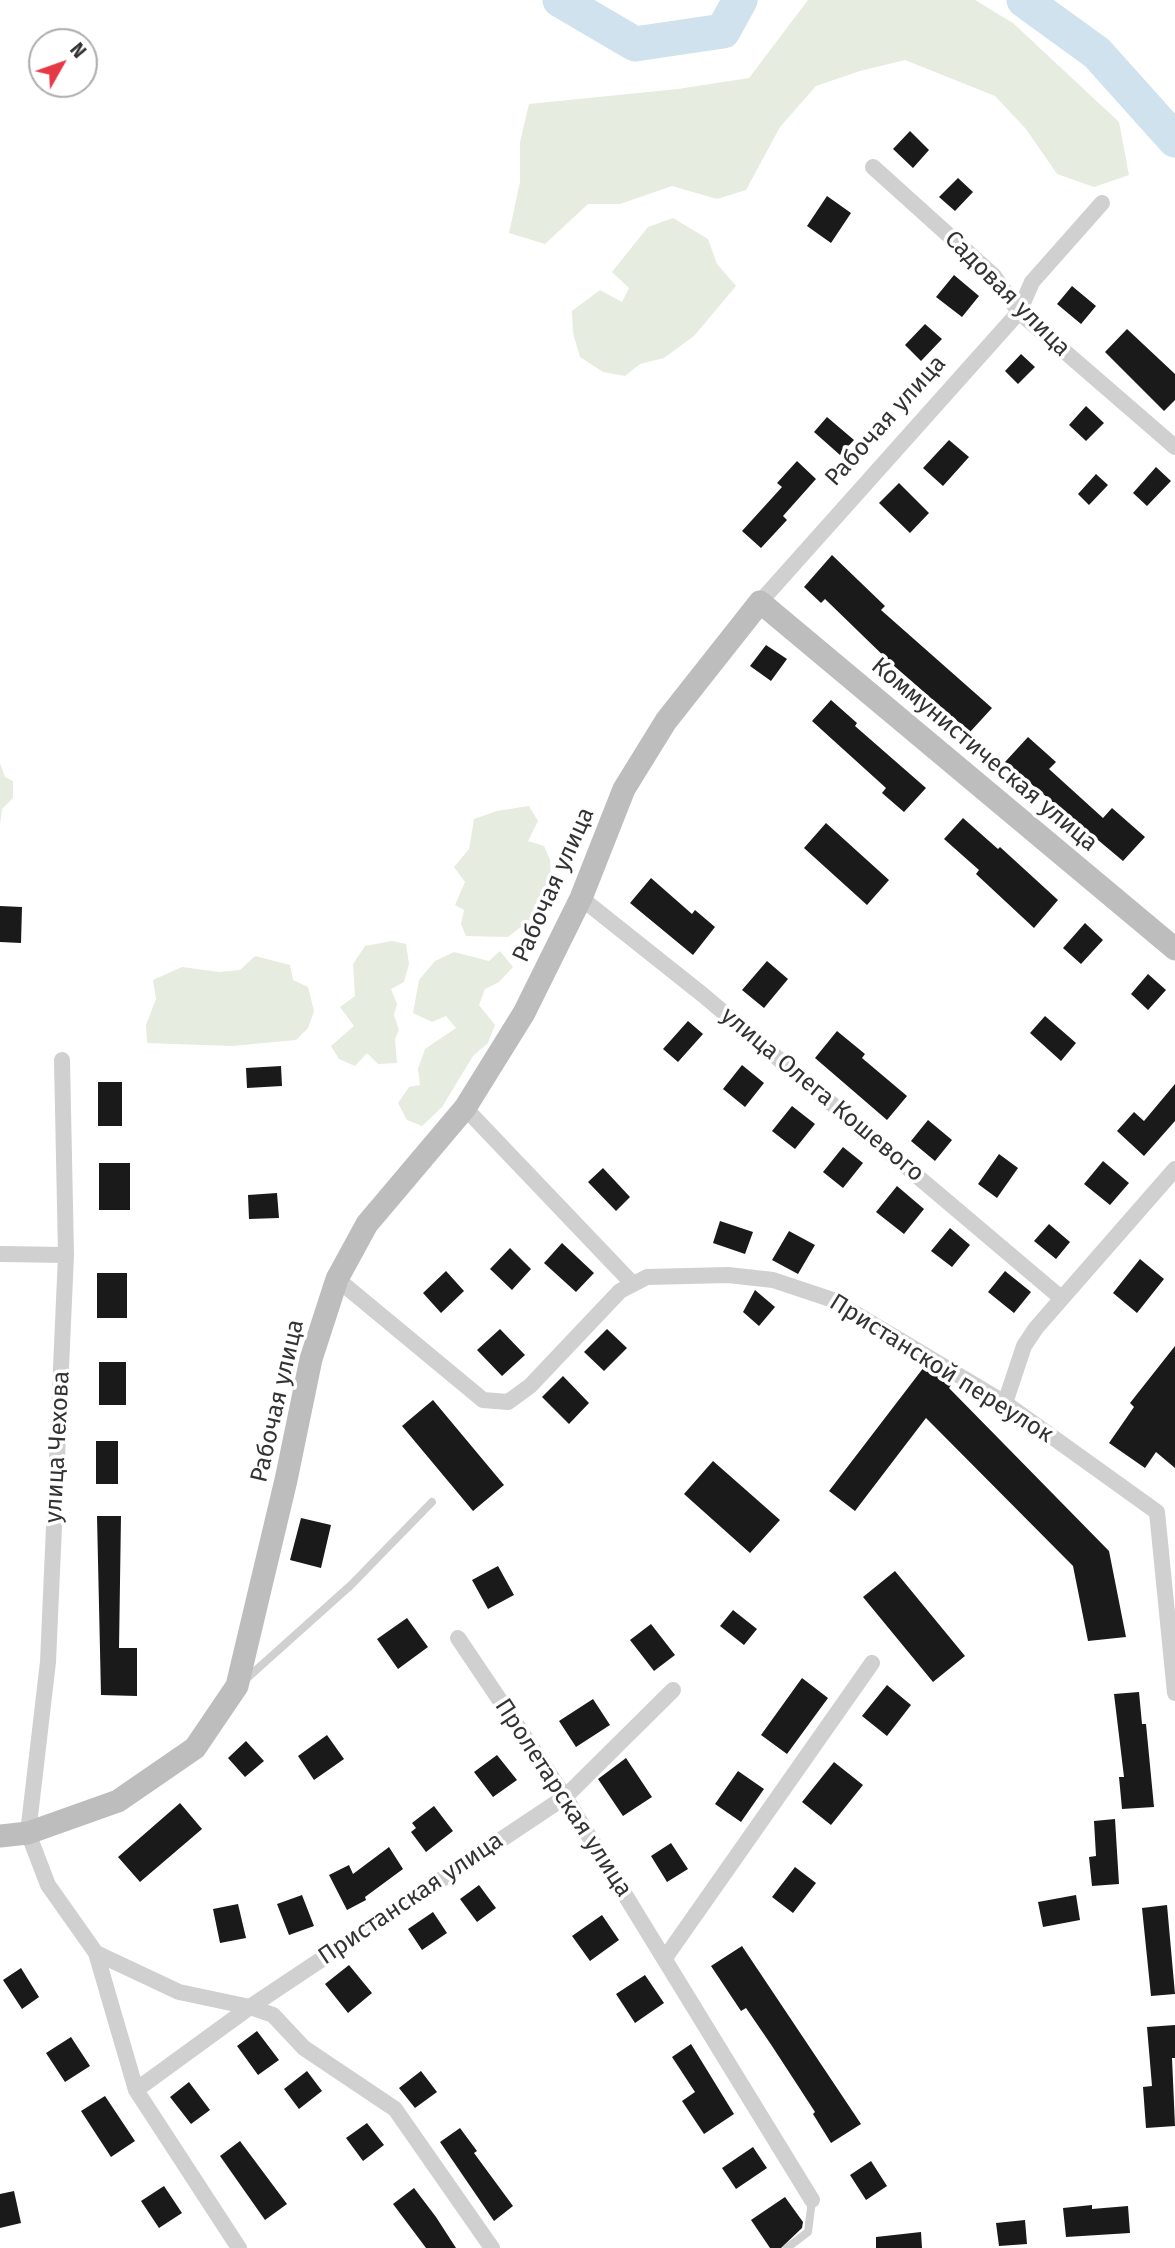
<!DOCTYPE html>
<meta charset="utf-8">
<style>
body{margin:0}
#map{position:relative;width:1175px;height:2248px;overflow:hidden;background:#fff;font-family:"Fira Sans",sans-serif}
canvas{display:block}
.north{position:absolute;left:28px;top:28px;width:70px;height:70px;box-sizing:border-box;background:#fff;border:2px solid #adadad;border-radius:50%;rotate:50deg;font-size:19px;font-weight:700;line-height:28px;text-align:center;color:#333}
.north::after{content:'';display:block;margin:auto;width:24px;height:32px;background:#e63946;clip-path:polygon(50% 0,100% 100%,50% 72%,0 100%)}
</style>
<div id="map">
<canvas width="1175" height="2248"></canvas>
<div class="north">N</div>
</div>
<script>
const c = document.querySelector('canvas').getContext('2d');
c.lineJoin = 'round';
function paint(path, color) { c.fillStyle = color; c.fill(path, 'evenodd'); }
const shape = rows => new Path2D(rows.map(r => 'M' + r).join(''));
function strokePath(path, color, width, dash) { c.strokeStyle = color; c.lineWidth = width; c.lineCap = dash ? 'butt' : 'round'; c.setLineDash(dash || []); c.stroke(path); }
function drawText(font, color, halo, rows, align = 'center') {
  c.font = font + ' "Fira Sans",sans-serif'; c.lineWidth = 7; c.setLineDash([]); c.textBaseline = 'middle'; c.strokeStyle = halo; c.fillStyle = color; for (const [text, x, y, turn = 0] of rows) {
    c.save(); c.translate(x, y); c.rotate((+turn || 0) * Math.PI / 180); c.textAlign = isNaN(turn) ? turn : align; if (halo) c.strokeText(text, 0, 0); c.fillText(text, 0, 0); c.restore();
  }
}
const green = shape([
 [808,0,975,0,1013,23,1119,122,1129,175,1094,187,1057,174,1026,129,995,96,905,60,860,71,816,86,780,127,746,190,717,199,672,186,620,204,588,204,545,244,509,233,520,182,520,142,529,104,678,89,749,78],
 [673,218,708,239,717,264,736,286,694,336,664,358,640,364,625,376,603,372,580,357,573,333,572,311,600,290,622,302,629,288,612,272,648,227],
 [0,763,5,777,13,781,13,798,2,809,0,825],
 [529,806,538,821,528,841,544,846,550,860,551,877,543,894,541,911,508,937,466,936,461,924,464,910,455,905,465,882,454,867,469,849,474,819,497,811],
 [392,941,406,944,409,964,404,982,391,989,397,1004,394,1015,399,1030,395,1039,397,1063,378,1064,367,1053,355,1066,339,1059,331,1046,354,1026,340,1007,355,996,353,964,365,946],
 [500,951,513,967,499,982,485,989,479,1005,495,1025,488,1043,473,1056,442,1107,422,1126,407,1120,398,1103,409,1087,420,1085,418,1069,425,1049,456,1028,446,1016,432,1022,413,1013,419,980,435,961,454,952,489,961],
 [255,956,290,965,293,980,308,987,314,1011,308,1028,296,1040,232,1046,147,1043,146,1025,156,999,153,980,182,967,219,972,240,970]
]);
const river = shape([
 [560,0,635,44,723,31,740,0],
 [1024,0,1097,53,1175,140]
]);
const building = shape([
 [910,131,929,150,913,168,893,149],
 [958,178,973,192,955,211,939,197],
 [827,196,851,213,831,243,807,226],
 [954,275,979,296,962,317,936,297],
 [1072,286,1096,306,1081,324,1057,304],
 [925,324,942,339,921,361,905,345],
 [1127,329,1175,374,1175,400,1164,411,1105,352],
 [1021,354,1035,367,1018,384,1005,371],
 [1086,406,1104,423,1086,441,1069,425],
 [827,417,854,440,840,455,814,432],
 [949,440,969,457,943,486,923,468],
 [797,461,816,479,783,516,787,520,761,548,742,531,782,487,777,483],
 [1156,467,1171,481,1147,506,1133,493],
 [1096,474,1108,485,1089,505,1078,494],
 [899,483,929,513,910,533,879,503],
 [832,555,885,606,881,610,992,708,970,732,893,665,825,599,821,603,804,587],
 [766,645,787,659,771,681,750,666],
 [831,700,857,723,855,726,926,788,904,812,882,793,886,788,812,721],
 [1028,737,1056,762,1049,769,1103,818,1112,808,1145,837,1123,861,1005,762],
 [963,818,998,849,1000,847,1058,900,1034,928,976,874,979,870,944,839],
 [826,823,889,880,867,905,804,848],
 [651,878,692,914,695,910,715,927,693,955,630,903],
 [0,906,22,907,21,943,0,942],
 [1085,923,1103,940,1081,964,1063,948],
 [767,961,788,979,764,1008,742,990],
 [1148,974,1166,990,1148,1010,1131,994],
 [1045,1016,1076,1043,1061,1061,1030,1033],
 [688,1021,703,1034,678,1062,663,1049],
 [837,1031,865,1054,862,1058,907,1096,887,1120,815,1058],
 [742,1065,764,1083,745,1107,723,1089],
 [281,1066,282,1086,247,1088,246,1068],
 [98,1082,122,1082,122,1126,98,1126],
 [1175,1084,1175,1121,1144,1156,1117,1131,1134,1112,1144,1121],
 [792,1106,815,1124,795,1149,772,1131],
 [928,1120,952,1140,935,1161,911,1141],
 [843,1147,863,1163,843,1188,823,1172],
 [999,1154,1018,1168,997,1198,978,1184],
 [1103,1161,1129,1183,1110,1205,1084,1184],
 [99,1163,130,1163,130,1210,99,1210],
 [603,1168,630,1197,616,1211,588,1182],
 [897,1186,924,1209,904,1234,876,1212],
 [277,1193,279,1218,249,1219,248,1195],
 [720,1221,753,1232,745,1254,713,1243],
 [1049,1224,1070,1242,1056,1259,1034,1241],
 [950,1228,970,1245,952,1267,931,1251],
 [789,1231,815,1245,798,1274,772,1260],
 [562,1243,594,1273,576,1292,544,1263],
 [510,1248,531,1269,512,1290,490,1269],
 [1140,1259,1164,1279,1137,1313,1113,1293],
 [446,1271,464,1291,441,1313,423,1293],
 [1005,1271,1031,1292,1014,1313,988,1292],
 [97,1273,127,1273,127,1318,97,1318],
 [755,1290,775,1307,759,1326,743,1312],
 [500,1329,525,1355,502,1376,477,1350],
 [607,1329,627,1348,604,1371,584,1352],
 [1175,1346,1175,1468,1156,1452,1145,1468,1109,1443,1134,1407,1130,1403],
 [99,1362,126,1362,126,1405,99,1405],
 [924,1367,951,1385,949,1388,1109,1551,1126,1637,1088,1641,1073,1566,926,1418,855,1511,829,1491],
 [563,1376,589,1403,569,1424,542,1397],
 [433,1400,504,1485,473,1511,402,1426],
 [96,1441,118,1441,118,1484,96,1484],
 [713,1461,780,1520,750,1553,684,1494],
 [97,1516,121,1516,119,1648,137,1648,137,1696,101,1695],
 [301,1518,331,1525,321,1568,290,1560],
 [498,1566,514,1595,488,1609,472,1580],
 [895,1571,965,1656,933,1682,863,1597],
 [733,1610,757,1629,744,1645,720,1626],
 [407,1618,428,1647,398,1669,377,1639],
 [651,1624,675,1655,654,1671,630,1640],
 [802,1678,828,1698,787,1754,761,1735],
 [887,1685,911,1705,887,1736,862,1716],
 [1139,1692,1142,1724,1146,1724,1154,1807,1122,1809,1119,1777,1124,1777,1114,1694],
 [593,1699,610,1725,576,1747,559,1721],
 [327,1735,344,1759,314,1780,298,1756],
 [246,1741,264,1761,245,1777,228,1758],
 [497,1755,517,1780,493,1797,474,1772],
 [626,1758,652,1797,623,1816,598,1779],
 [834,1762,863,1785,831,1825,802,1802],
 [738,1771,764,1789,741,1822,715,1804],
 [180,1803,202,1829,140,1882,118,1857],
 [434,1806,453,1831,426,1852,411,1832,416,1828,412,1823],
 [1115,1819,1119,1884,1092,1886,1089,1857,1096,1856,1094,1821],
 [671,1843,688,1869,667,1882,651,1856],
 [389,1847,403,1869,365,1897,366,1900,347,1910,329,1875,349,1865,353,1874],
 [795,1867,816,1883,793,1913,772,1897],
 [479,1885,496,1908,477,1922,460,1899],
 [302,1895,314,1926,289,1935,277,1904],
 [1076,1895,1080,1920,1043,1927,1038,1902],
 [238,1904,246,1938,220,1943,213,1909],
 [1167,1905,1175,1994,1151,1996,1142,1908],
 [433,1912,447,1933,422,1950,408,1929],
 [602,1915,619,1940,590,1961,572,1936],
 [742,1946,861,2124,831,2143,813,2114,815,2112,772,2046,746,2008,741,2011,711,1966],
 [349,1965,372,1993,348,2013,325,1984],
 [21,1968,39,1997,22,2009,3,1980],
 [645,1975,664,2003,635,2023,616,1994],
 [1175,2025,1175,2058,1172,2058,1175,2126,1146,2128,1143,2087,1152,2086,1147,2027],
 [257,2031,279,2060,258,2075,237,2046],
 [71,2037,90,2066,65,2082,46,2053],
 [691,2044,734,2114,704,2134,682,2101,695,2092,672,2057],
 [307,2071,322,2091,299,2109,284,2089],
 [421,2071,437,2092,415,2108,399,2088],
 [189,2082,210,2110,191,2124,170,2097],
 [105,2096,135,2141,111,2157,81,2111],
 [367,2123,384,2145,363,2161,346,2138],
 [460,2128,477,2151,474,2153,513,2206,494,2221,440,2142],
 [240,2141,287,2204,265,2220,220,2156],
 [753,2147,767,2168,736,2189,722,2168],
 [871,2161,887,2186,866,2200,850,2175],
 [164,2186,182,2213,159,2228,141,2201],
 [414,2188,436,2217,456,2248,426,2248,393,2204],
 [14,2191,21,2223,0,2228,0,2194],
 [785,2197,803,2222,802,2228,781,2248,770,2248,751,2220],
 [1092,2205,1092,2209,1128,2206,1130,2233,1066,2237,1063,2208],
 [1025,2220,1027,2244,999,2246,996,2223],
 [921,2232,922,2248,876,2248,876,2237]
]);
const lane = shape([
 [245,1680,351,1585,432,1502],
 [787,2248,808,2232,812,2200]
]);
const street = shape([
 [873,167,994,276,1019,312,1175,447],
 [760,602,1019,312,1032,282,1102,203],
 [581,898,703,995,1060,1297],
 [62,1060,66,1255,48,1662,28,1833,48,1885,96,1953,136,2090,239,2248],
 [465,1108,631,1282],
 [0,1254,66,1255],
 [337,1279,483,1400,508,1402,530,1386,620,1291,647,1277,728,1275,773,1280,833,1300,1005,1403,1157,1512,1175,1693],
 [1005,1403,1024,1346,1036,1328,1175,1169],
 [458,1638,565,1797,812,2200],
 [96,1953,179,1992,250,2007,273,2015,304,2048,395,2109,492,2248],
 [665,1958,872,1663],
 [136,2090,250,2007,565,1797,673,1690]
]);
const secondary = shape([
 [0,1836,28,1833,118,1801,195,1748,237,1686,286,1480,311,1359,337,1279,367,1224,465,1108,524,1013,581,898,624,789,666,721,760,602,1175,949]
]);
const streetNames = [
 ["Садовая улица",1007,294,45],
 ["Рабочая улица",886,421,-48],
 ["Коммунистическая улица",984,755,40],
 ["Рабочая улица",554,885,-66],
 ["улица Олега Кошевого",822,1095,40],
 ["Пристанской переулок",941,1369,32],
 ["Рабочая улица",278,1401,-77],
 ["улица Чехова",58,1447,-87],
 ["Пролетарская улица",563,1798,57],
 ["Пристанская улица",411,1899,-34]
];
paint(green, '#e6ecdf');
strokePath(river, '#cfe2ee', 35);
paint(building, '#1a1a1a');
strokePath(lane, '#d0d0d0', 8);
strokePath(street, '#d0d0d0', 16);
strokePath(secondary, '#bdbdbd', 23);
drawText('24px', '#333', '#fff', streetNames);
</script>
